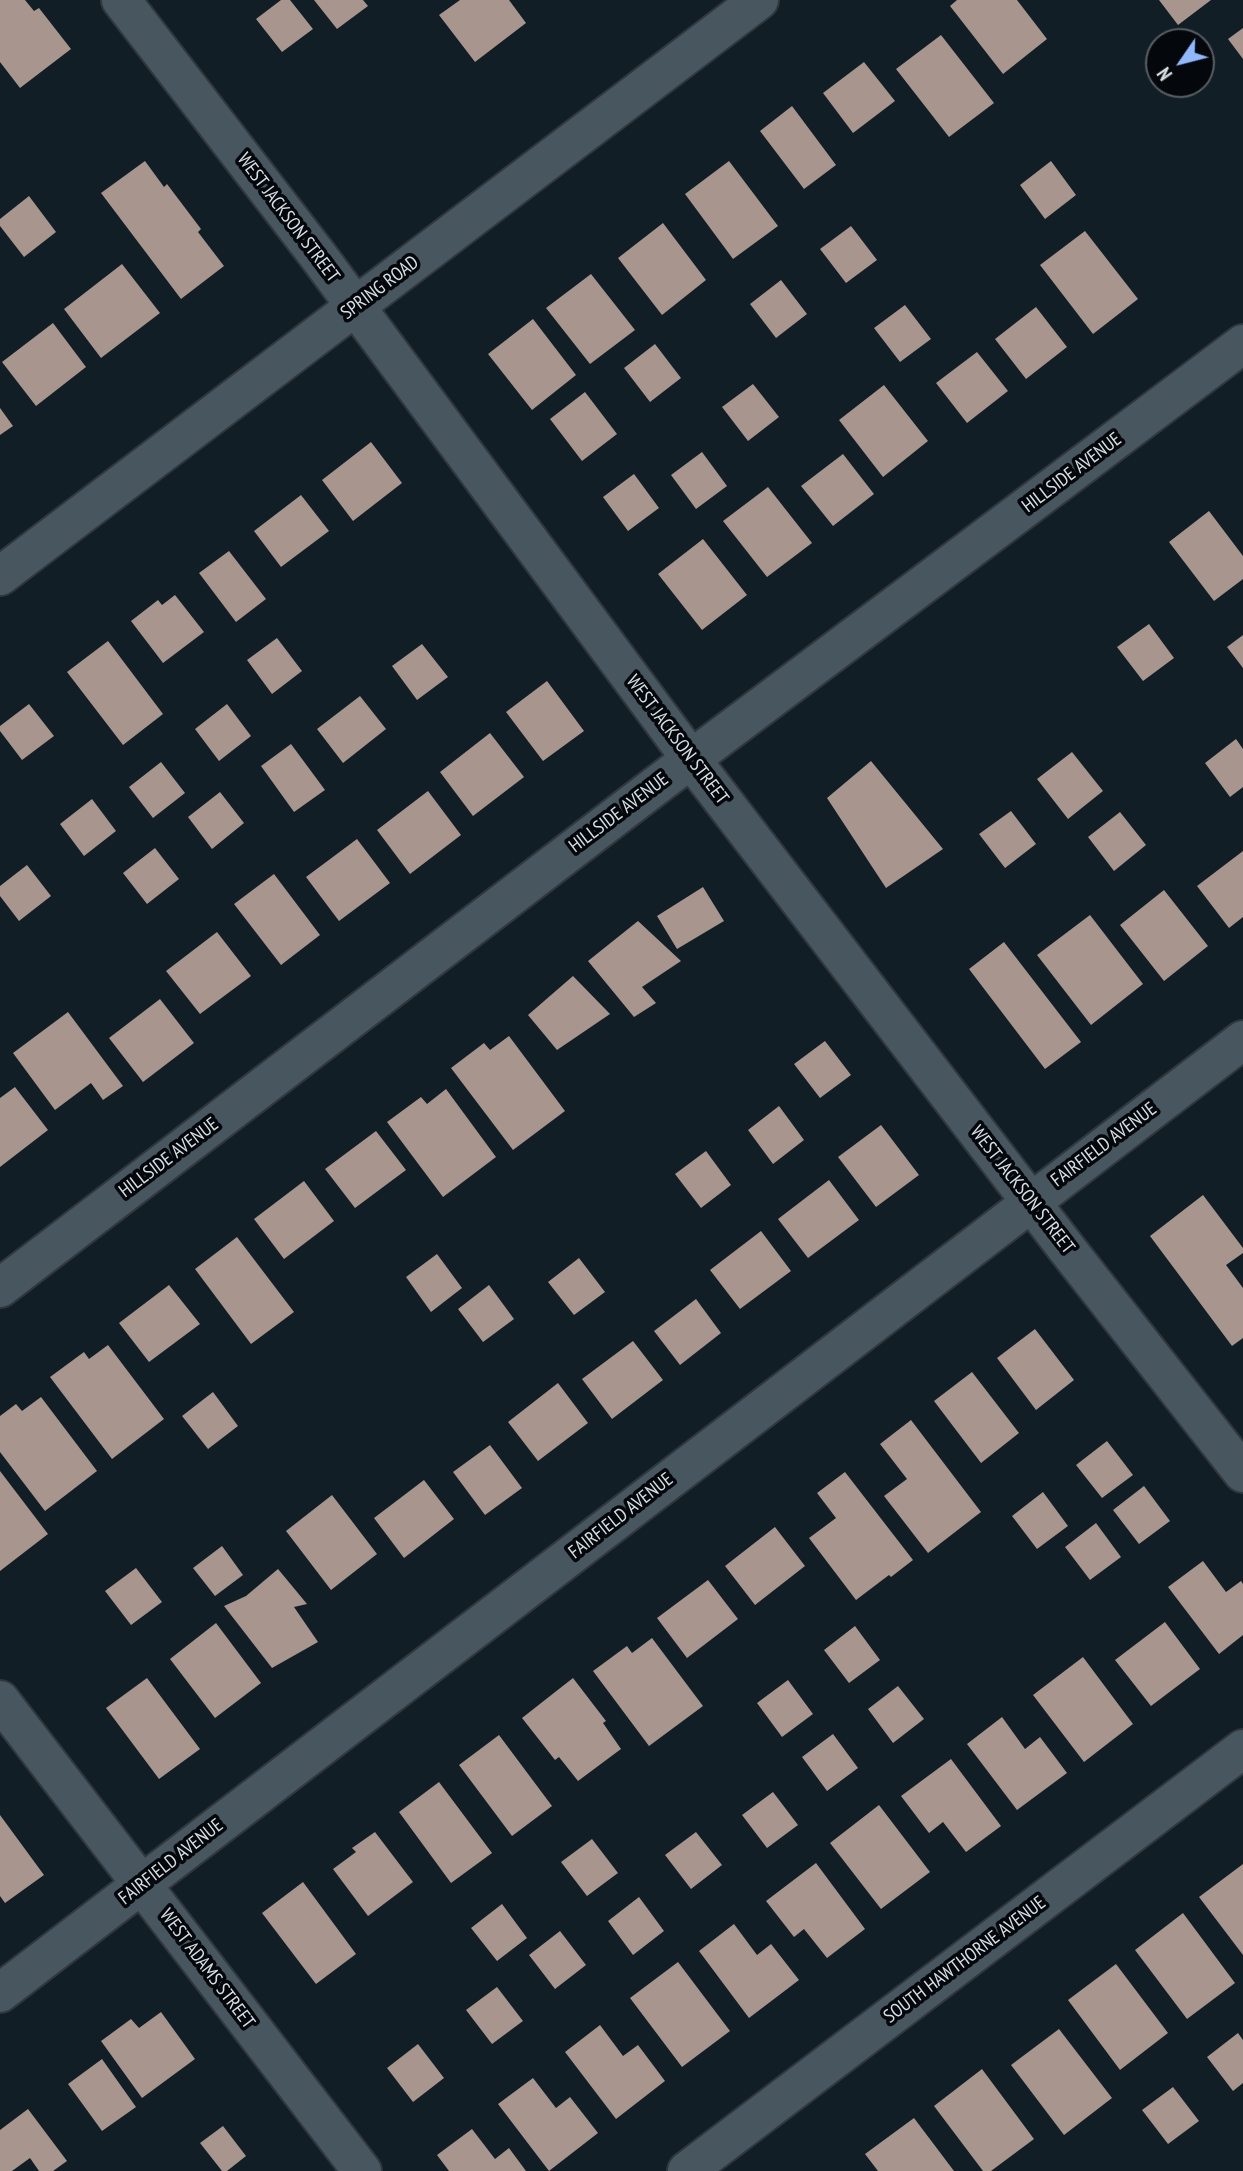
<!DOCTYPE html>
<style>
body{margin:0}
#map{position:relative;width:1243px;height:2171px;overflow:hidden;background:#121e26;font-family:"PT Sans Narrow",sans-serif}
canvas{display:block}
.north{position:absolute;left:1145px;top:28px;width:70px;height:70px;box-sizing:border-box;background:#04070b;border:2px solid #585d62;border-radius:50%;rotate:235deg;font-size:19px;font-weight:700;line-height:28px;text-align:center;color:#d7dfe5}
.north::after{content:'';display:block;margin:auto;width:24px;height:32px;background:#91b8fd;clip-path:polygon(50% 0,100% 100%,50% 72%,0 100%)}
</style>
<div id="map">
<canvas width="1243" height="2171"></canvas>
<div class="north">N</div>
</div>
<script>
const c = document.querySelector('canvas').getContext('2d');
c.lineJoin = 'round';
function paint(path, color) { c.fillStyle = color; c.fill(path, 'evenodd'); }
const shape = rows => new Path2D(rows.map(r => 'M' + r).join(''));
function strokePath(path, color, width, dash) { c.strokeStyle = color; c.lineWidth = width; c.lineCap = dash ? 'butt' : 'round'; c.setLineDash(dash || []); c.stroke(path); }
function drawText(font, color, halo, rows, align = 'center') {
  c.font = font + ' "PT Sans Narrow",sans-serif'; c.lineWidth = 7; c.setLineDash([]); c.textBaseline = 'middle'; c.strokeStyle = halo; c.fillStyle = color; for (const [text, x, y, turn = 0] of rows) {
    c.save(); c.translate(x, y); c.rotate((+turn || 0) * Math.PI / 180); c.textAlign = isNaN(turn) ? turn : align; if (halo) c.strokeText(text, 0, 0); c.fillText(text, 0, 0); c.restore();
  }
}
const building = shape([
 [0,0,25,0,34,11,39,8,71,49,20,88,0,62],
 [281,0,290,0,313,29,282,52,256,19],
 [314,0,363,0,368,6,337,29],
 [460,0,509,0,526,23,475,62,439,15],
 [957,0,1017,0,1047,39,1003,74,950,6],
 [1159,0,1211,0,1178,25],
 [1243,28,1243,59,1228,39],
 [941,35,994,103,949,137,896,69],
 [864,62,895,101,853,133,823,93],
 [792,106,836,165,804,189,760,131],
 [145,161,164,187,167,184,201,229,198,232,224,266,181,299,101,193],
 [729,161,778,226,733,259,685,194],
 [1051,161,1076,195,1045,219,1020,185],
 [29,196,56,232,24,257,0,226,0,219],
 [663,223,706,280,662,315,618,258],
 [851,226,877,260,846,283,820,249],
 [1085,231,1138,299,1093,334,1040,265],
 [122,264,160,313,101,358,64,309],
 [591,274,635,330,590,364,546,308],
 [781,280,807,314,776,338,750,304],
 [905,305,931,339,900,362,874,328],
 [1036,307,1067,347,1026,379,995,339],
 [533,319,576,375,532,410,488,354],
 [53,323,86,367,36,406,2,362],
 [655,344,681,378,650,402,624,368],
 [977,352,1008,391,967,423,936,383],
 [753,384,779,417,748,441,722,407],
 [884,385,928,441,883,477,839,420],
 [585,392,617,434,582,461,550,419],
 [0,408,13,426,0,435],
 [371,442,402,483,353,521,322,480],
 [702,452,727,486,696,509,671,475],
 [843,454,874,494,833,526,801,486],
 [634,474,659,508,628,531,603,497],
 [768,487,812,543,767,577,723,521],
 [301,495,329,531,281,567,254,531],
 [1209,511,1243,556,1243,579,1214,601,1169,542],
 [703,539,747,595,702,630,658,574],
 [229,551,266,599,236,622,199,573],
 [175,595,204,632,163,663,131,621,158,600,162,605],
 [1149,624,1174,658,1143,681,1117,647],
 [1243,635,1243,668,1227,647],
 [277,638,302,671,272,694,247,660],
 [108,641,163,714,123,745,67,672],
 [422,644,448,677,417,700,392,666],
 [547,681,584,731,543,761,506,712],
 [360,696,386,729,343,763,317,729],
 [29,704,54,736,22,760,0,731,0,726],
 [227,704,251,736,219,761,195,729],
 [490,733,524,777,473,816,440,772],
 [1236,739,1243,749,1243,787,1230,797,1205,763],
 [291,744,325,790,294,812,261,766],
 [1072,752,1103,791,1068,819,1037,779],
 [871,761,943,849,886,888,827,798],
 [161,762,185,793,153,818,129,787],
 [428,791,461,835,410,874,377,830],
 [220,792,244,823,212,849,188,817],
 [92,799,116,831,84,856,60,824],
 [1011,811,1036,844,1005,868,979,834],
 [1120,812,1146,845,1114,871,1088,837],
 [357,839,390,883,339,921,306,877],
 [155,848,179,879,147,904,123,873],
 [1243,851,1243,917,1229,928,1197,886],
 [27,865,51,896,19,921,0,896,0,886],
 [274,874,320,935,281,965,234,904],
 [703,887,724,921,677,949,657,916],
 [1164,890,1208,946,1164,981,1120,925],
 [1090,915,1143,984,1091,1025,1037,955],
 [638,921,681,961,642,987,656,1003,634,1017,588,961],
 [217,932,251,976,200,1014,166,971],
 [1004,942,1081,1042,1045,1069,969,969],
 [573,976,610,1014,557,1050,528,1015],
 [160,999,194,1043,143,1082,109,1038],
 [68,1012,123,1086,103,1100,91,1083,55,1110,13,1053],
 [509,1036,565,1111,513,1150,451,1068,484,1043,490,1050],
 [825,1041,851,1075,820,1098,794,1064],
 [15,1087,48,1130,0,1167,0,1098],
 [446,1089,496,1157,443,1197,387,1122,421,1097,427,1104],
 [779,1106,804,1140,773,1164,748,1130],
 [881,1125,919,1175,876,1207,838,1157],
 [376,1131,406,1170,355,1208,325,1169],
 [706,1151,731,1185,701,1208,675,1174],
 [829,1180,859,1220,808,1258,778,1219],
 [304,1181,334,1221,284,1259,254,1219],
 [1203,1195,1243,1248,1243,1253,1226,1265,1243,1288,1243,1338,1232,1346,1150,1236],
 [761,1231,791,1271,740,1309,710,1270],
 [237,1237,294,1312,251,1344,195,1269],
 [437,1254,462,1288,431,1312,406,1277],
 [579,1258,605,1292,574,1315,548,1282],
 [169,1285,200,1324,149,1362,119,1323],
 [489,1285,514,1319,483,1342,458,1309],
 [696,1299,721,1333,680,1365,654,1331],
 [1035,1329,1074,1380,1036,1410,997,1358],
 [633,1341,663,1380,612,1419,582,1379],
 [108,1345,164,1419,112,1459,50,1377,84,1352,89,1359],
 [972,1372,1019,1433,981,1463,934,1401],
 [558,1383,588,1423,538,1461,508,1422],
 [213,1392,238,1426,208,1449,182,1416],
 [41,1397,97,1471,45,1511,0,1452,0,1416,16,1404,22,1411],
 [911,1420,981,1512,928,1553,884,1496,907,1479,880,1444],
 [1107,1441,1133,1475,1102,1498,1076,1465],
 [490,1445,522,1488,485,1515,453,1472],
 [0,1471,48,1534,0,1571],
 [845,1472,913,1560,891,1577,889,1575,856,1600,809,1538,836,1518,817,1493],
 [424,1480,454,1519,404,1558,374,1518],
 [1144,1486,1170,1521,1139,1544,1113,1510],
 [1043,1492,1068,1526,1037,1549,1012,1516],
 [332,1495,377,1554,331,1590,286,1531],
 [1096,1523,1121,1557,1090,1580,1065,1547],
 [775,1527,805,1566,755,1605,725,1566],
 [222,1546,243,1575,215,1596,193,1568],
 [1203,1561,1226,1592,1241,1581,1243,1584,1243,1635,1219,1654,1168,1587],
 [136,1568,162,1602,131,1625,105,1591],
 [278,1569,307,1604,294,1607,318,1642,272,1668,224,1606,246,1596],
 [708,1580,738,1619,687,1658,657,1618],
 [1165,1622,1200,1669,1151,1706,1115,1660],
 [216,1623,261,1683,215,1718,170,1659],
 [855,1626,880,1660,849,1683,824,1650],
 [652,1638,703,1706,649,1746,593,1671,627,1646,632,1653],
 [1083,1657,1133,1724,1084,1762,1033,1695],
 [147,1678,200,1749,159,1779,106,1708],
 [573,1678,606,1721,603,1723,621,1749,578,1781,559,1757,555,1760,522,1718],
 [788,1680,813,1714,782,1737,757,1703],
 [898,1686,924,1719,893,1743,868,1709],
 [1002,1717,1025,1749,1040,1737,1067,1773,1017,1810,967,1744],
 [833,1734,858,1768,827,1791,802,1757],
 [499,1735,552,1806,512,1836,459,1765],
 [951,1759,1001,1826,966,1852,943,1822,929,1833,901,1796],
 [439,1782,492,1853,451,1883,399,1812],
 [773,1792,798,1825,767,1848,742,1815],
 [879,1805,930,1872,881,1909,830,1843],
 [0,1815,44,1875,5,1903,0,1896],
 [375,1832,413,1882,368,1916,333,1869,356,1852,352,1848],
 [696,1832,722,1865,691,1889,665,1855],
 [592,1839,618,1873,587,1896,561,1862],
 [816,1863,865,1929,827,1958,804,1929,794,1937,766,1901],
 [1243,1864,1243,1955,1199,1897],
 [303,1882,356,1954,316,1984,262,1913],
 [639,1897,664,1931,633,1955,608,1921],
 [502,1904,527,1938,497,1961,471,1928],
 [1183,1913,1235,1983,1187,2019,1135,1950],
 [734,1924,757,1955,771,1944,799,1980,749,2018,699,1951],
 [560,1931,586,1965,555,1989,529,1955],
 [678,1962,730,2031,682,2067,630,1998],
 [1116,1964,1168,2033,1120,2070,1068,2000],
 [497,1987,523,2021,492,2044,466,2010],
 [161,2012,195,2059,142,2098,101,2041,131,2019,139,2028],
 [600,2025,623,2056,638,2045,665,2081,616,2119,565,2052],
 [1059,2029,1112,2098,1064,2135,1011,2065],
 [1238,2033,1243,2040,1243,2083,1233,2091,1207,2057],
 [418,2044,444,2078,413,2102,387,2068],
 [102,2059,136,2107,102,2131,68,2084],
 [982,2069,1034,2139,991,2171,983,2171,934,2106],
 [533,2078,556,2108,570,2097,598,2133,549,2171,498,2104],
 [1173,2087,1199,2121,1168,2144,1142,2110],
 [28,2109,67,2161,53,2171,39,2171,30,2158,12,2171,0,2171,0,2130],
 [914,2118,954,2171,878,2171,865,2154],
 [223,2126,246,2156,227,2171,222,2171,200,2143],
 [472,2129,495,2159,509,2148,526,2171,449,2171,437,2155]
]);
const minor = shape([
 [121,0,319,257,691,759,1067,1249,1243,1473],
 [0,576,759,0],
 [0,1288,662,781,1243,344],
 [0,1700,362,2171],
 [0,1993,1243,1040],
 [687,2171,1243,1749]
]);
const streetNames = [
 ["WEST JACKSON STREET",288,218,53],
 ["SPRING ROAD",380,288,-37],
 ["HILLSIDE AVENUE",1072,473,-37],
 ["WEST JACKSON STREET",677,740,53],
 ["HILLSIDE AVENUE",619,813,-37],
 ["FAIRFIELD AVENUE",1104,1145,-37],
 ["HILLSIDE AVENUE",169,1158,-37],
 ["WEST JACKSON STREET",1022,1190,52],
 ["FAIRFIELD AVENUE",621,1516,-38],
 ["FAIRFIELD AVENUE",171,1862,-38],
 ["SOUTH HAWTHORNE AVENUE",965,1960,-37],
 ["WEST ADAMS STREET",207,1969,53]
];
paint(building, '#a7958e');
strokePath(minor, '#30373e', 42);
strokePath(minor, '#485660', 38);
drawText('19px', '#d7dfe5', '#04070b', streetNames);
</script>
